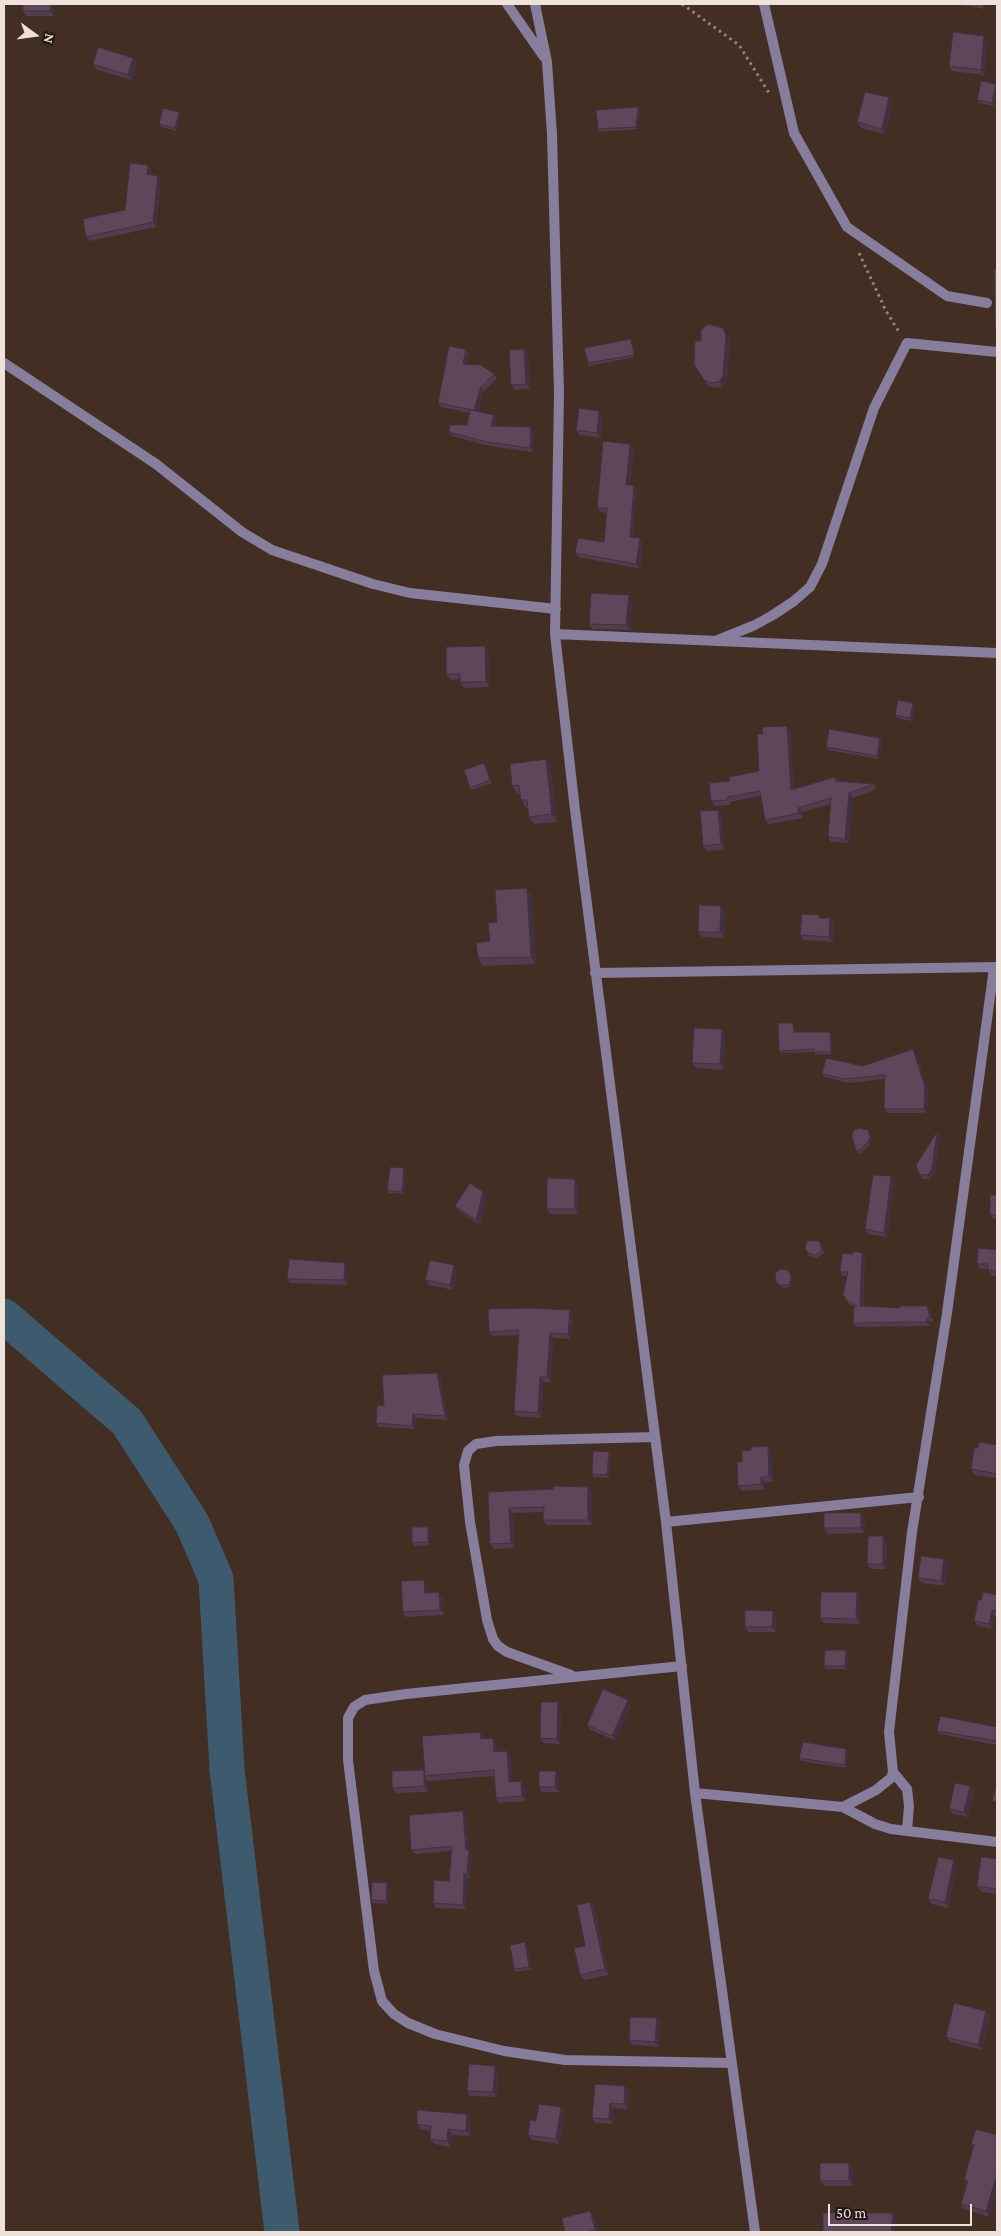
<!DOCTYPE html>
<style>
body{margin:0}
#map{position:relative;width:1001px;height:2236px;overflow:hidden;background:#422e23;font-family:"Crimson Pro",serif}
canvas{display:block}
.frame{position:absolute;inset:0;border:5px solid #efe2da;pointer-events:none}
.north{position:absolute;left:10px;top:10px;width:50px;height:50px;-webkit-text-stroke:4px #211813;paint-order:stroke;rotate:104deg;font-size:14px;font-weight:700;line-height:20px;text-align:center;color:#efe2da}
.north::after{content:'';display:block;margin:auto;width:18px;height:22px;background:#efe2da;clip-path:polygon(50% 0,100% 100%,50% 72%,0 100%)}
.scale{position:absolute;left:828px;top:2204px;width:144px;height:22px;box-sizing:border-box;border:2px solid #efe2da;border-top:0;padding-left:6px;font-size:15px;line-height:18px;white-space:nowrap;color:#efe2da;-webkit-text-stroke:4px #211813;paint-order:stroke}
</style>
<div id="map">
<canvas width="1001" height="2236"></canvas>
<div class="frame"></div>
<div class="north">N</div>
<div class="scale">50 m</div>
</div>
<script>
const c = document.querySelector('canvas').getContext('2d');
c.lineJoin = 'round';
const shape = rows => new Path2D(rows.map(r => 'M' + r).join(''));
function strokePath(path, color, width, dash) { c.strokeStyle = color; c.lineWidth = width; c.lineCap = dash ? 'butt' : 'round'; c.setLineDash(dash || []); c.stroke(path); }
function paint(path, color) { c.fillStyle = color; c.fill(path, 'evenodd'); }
const river = shape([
 [4,1316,127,1422,192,1523,216,1579,227,1769,282,2232]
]);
const path = shape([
 [682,4,739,45,769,93],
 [859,253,886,311,899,332]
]);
const minor = shape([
 [507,4,544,57],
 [535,4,547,62,552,134,559,393,555,634,575,810,666,1522,695,1793,755,2232],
 [764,4,794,133,847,227,947,296,987,303],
 [4,363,156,464,242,532,272,550,373,584,410,593,556,609],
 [555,634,997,653],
 [718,640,755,625,773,615,794,601,810,587,822,564,874,408,907,343,997,352],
 [595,973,997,967],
 [666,1522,919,1497],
 [682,1666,406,1694,365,1700,354,1707,348,1718,348,1760,374,1971,382,2001,394,2014,408,2023,435,2034,504,2051,565,2060,732,2063],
 [571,1675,507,1652,498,1646,493,1639,487,1620,470,1522,464,1465,468,1451,476,1444,496,1441,655,1437],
 [893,1772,907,1789,909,1806,907,1830],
 [695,1793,843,1807,876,1790,891,1778,893,1772,889,1732,912,1532,947,1313,994,968],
 [843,1807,875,1824,891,1829,997,1842]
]);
const wall = shape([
 [23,4,54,4,54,16,26,16,23,11],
 [959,4,985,4,985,9,960,5],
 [988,41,984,75,952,71,949,66],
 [133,58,137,63,132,80,97,70,93,64],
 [996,84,997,86,997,88,994,106,979,103,977,100],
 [893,103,885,134,861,128,857,122],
 [638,107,640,110,637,129,599,132,598,129],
 [179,112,180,115,176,131,161,127,159,124],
 [148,165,151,170,151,175,158,176,161,180,156,227,90,241,86,237,125,210],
 [726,333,730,340,727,381,722,387,715,388,708,386,704,380,701,341],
 [633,341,635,357,589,366,588,363],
 [466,349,469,353,467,364,494,374,497,379,484,391,478,412,494,415,496,419,495,426,534,431,533,452,490,446,452,436,449,432,467,425,470,413,441,407,438,403],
 [528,354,530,389,515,390,511,385],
 [603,416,601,438,580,435,576,430],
 [630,444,634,449,630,485,637,490,633,538,643,543,640,569,579,557,575,553,604,542,607,513,600,512,597,508],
 [632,601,630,630,592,629,589,624],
 [489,652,489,687,464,688,460,682,460,679,450,680,446,674],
 [913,703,915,705,912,721,897,718,895,715],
 [790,730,794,789,835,777,838,781,874,784,877,789,853,798,849,843,831,842,828,837,831,804,802,812,803,818,769,824,765,820,761,796,730,802,730,805,714,806,711,801,730,781,759,771],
 [880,738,882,741,879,759,828,750,826,747],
 [546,759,551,767,557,822,534,824,529,817,528,808,526,808,521,800,520,794,518,794,512,786],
 [486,765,492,783,472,790,470,788],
 [722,815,724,850,707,851,703,846],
 [532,896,536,964,483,966,478,958,490,941,497,922],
 [721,906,725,911,724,938,702,937,698,932],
 [819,915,821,918,830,918,834,923,833,942,804,940,800,935],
 [795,1025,795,1032,830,1032,832,1034,832,1054,816,1055,814,1052,781,1053,779,1051],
 [725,1034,724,1070,696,1068,692,1063],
 [916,1053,928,1090,927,1113,887,1113,884,1109,885,1079,848,1083,825,1077,822,1074,863,1066],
 [870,1132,872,1139,870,1145,859,1154,857,1152],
 [940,1136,935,1173,931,1179,923,1179,919,1174],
 [404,1168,406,1171,404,1194,389,1193,387,1190],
 [894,1181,888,1237,868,1234,865,1229],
 [579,1184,578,1214,550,1214,547,1209],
 [483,1192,487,1197,480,1225,459,1211,455,1206],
 [997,1195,997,1219,993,1219,990,1215],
 [819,1241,821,1244,824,1253,817,1258,809,1256,805,1248],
 [997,1250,997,1276,991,1276,988,1269,981,1269,977,1264],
 [865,1256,863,1306,900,1308,927,1306,930,1310,933,1321,930,1322,930,1326,856,1327,853,1323,854,1307,849,1304,846,1300,847,1276,843,1276,840,1272],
 [348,1267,347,1285,290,1283,287,1279],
 [458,1270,453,1290,429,1285,425,1280],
 [790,1272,793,1280,791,1287,783,1288,779,1285,775,1278],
 [570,1310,573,1315,571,1339,553,1338,551,1382,544,1382,541,1418,517,1416,514,1411,519,1335,492,1336,489,1332],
 [437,1373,440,1376,448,1420,416,1418,415,1429,379,1427,376,1423],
 [997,1445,997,1478,974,1475,971,1469,978,1448],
 [768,1446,771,1451,773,1482,765,1482,765,1489,742,1491,738,1486,742,1462,751,1450],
 [609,1452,611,1455,609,1478,594,1477,592,1474],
 [488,1492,592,1492,592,1525,547,1525,543,1520,544,1512,513,1513,514,1548,494,1549,490,1544],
 [861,1513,865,1518,865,1533,828,1534,824,1528],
 [430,1530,430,1545,414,1546,412,1543],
 [887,1541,886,1569,871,1569,867,1564],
 [948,1564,945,1586,922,1583,918,1578],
 [428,1585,428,1593,443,1598,444,1615,406,1617,403,1612],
 [997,1595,997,1616,995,1616,993,1629,978,1626,974,1621,981,1600],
 [860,1598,860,1624,824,1623,820,1618],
 [776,1616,776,1632,748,1632,745,1627],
 [846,1650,848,1653,847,1669,826,1669,824,1666],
 [558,1702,561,1708,560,1744,543,1743,540,1738],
 [631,1705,616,1741,591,1730,587,1725],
 [997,1727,997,1745,940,1734,937,1731],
 [480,1732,484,1737,484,1739,493,1738,496,1743,497,1752,510,1756,512,1782,525,1787,526,1801,499,1803,496,1798,494,1776,428,1781,427,1780,428,1792,396,1793,392,1788,424,1770],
 [848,1751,846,1768,801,1761,799,1758],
 [556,1771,559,1777,559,1792,542,1792,539,1787],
 [974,1791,968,1817,953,1814,949,1809],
 [467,1816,469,1851,472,1855,470,1878,468,1878,466,1909,436,1908,433,1903,449,1881,451,1851,415,1854,411,1850],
 [997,1859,997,1894,981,1892,977,1886],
 [957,1865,948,1908,932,1904,928,1899],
 [389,1886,388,1904,373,1903,371,1900],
 [594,1907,609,1975,584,1980,580,1975,585,1946],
 [527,1945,531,1969,516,1972,514,1969],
 [986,2011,990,2016,982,2050,950,2042,946,2037],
 [657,2018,661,2024,659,2047,632,2045,629,2040],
 [495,2066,498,2071,497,2097,470,2096,467,2091],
 [625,2086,629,2092,628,2109,614,2108,613,2124,596,2123,592,2118],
 [565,2113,560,2144,532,2140,528,2135,536,2121],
 [471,2119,470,2136,452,2135,451,2147,434,2144,430,2139,430,2131,421,2129,417,2124],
 [997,2135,989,2217,964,2209,961,2204,967,2184,964,2180,974,2147,971,2144],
 [853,2168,853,2186,824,2186,820,2181],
 [590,2211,594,2216,598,2232,565,2232]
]);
const shadedWall = shape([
 [51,4,54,4,54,16,50,11],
 [981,4,985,4,985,9],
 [984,36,988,41,984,75,981,70],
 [133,58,137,63,132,80,128,75],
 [996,84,997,86,997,88,994,106,992,103],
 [889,97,893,103,885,134,882,129],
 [638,107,640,110,637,129,636,127],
 [179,112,180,115,176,131,175,128],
 [148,165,151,170,150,179,147,174],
 [158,176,161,180,156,227,153,222],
 [723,328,726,333,730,340,727,381,722,387,719,382],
 [631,339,633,341,635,357,634,355],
 [466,349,469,353,466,368,463,364],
 [524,349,528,354,530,389,526,384],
 [481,387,484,391,477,414,474,410],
 [599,411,603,416,601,438,597,433],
 [494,415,496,419,494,430,491,426],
 [531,427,534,431,533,452,530,448],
 [630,444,634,449,629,489,626,485],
 [634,485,637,490,633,542,630,537],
 [640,538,643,543,640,569,636,564],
 [629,595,632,601,630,630,626,625],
 [485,646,489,652,489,687,486,682],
 [913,703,915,705,912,721,910,718],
 [787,726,790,730,795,795,791,790],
 [880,738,882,741,879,759,877,756],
 [546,759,551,767,557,822,552,814],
 [484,763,486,765,492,783,490,780],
 [849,793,853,798,849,843,845,839],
 [798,808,802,812,803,818,799,813],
 [718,810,722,815,724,850,721,844],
 [527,888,532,896,536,964,531,957],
 [721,906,725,911,724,938,720,932],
 [830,918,834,923,833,942,829,937],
 [793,1023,795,1025,795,1035,794,1032],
 [722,1029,725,1034,724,1070,720,1064],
 [830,1032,832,1034,832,1054,831,1052],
 [913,1049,916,1053,928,1090,927,1113,924,1109],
 [868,1130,870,1132,872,1139,870,1145,868,1142],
 [937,1132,940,1136,935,1173,931,1179,928,1175],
 [404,1168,406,1171,404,1194,402,1192],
 [891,1176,894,1181,888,1237,884,1233],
 [575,1179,579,1184,578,1214,575,1209],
 [483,1192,487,1197,480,1225,476,1220],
 [862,1253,865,1256,862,1310,860,1306],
 [345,1263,348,1267,347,1285,344,1280],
 [454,1265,458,1270,453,1290,450,1285],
 [788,1270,793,1280,791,1287,789,1285],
 [927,1306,930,1310,933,1321,930,1317],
 [570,1310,573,1315,571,1339,568,1334],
 [927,1318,930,1322,930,1326,927,1322],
 [550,1333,553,1338,551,1382,547,1377],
 [437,1373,440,1376,448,1420,445,1416],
 [540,1377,544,1382,541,1418,538,1413],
 [413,1414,416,1418,415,1429,412,1426],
 [768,1446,771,1451,773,1482,769,1477],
 [609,1452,611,1455,609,1478,607,1475],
 [761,1477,765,1482,765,1489,761,1484],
 [588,1487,592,1492,592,1525,588,1520],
 [509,1508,513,1513,514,1548,511,1543],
 [861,1513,865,1518,865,1533,861,1528],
 [428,1527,430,1530,430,1545,428,1542],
 [883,1536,887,1541,886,1569,883,1564],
 [944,1559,948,1564,945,1586,941,1581],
 [424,1580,428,1585,429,1598,425,1593],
 [439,1592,443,1598,444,1615,440,1610],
 [857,1592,860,1598,860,1624,856,1619],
 [992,1610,995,1616,993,1629,989,1624],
 [773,1611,776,1616,776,1632,772,1627],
 [846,1650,848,1653,847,1669,845,1666],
 [628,1700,631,1705,616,1741,612,1736],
 [558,1702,561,1708,560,1744,557,1739],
 [480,1732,484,1737,485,1745,481,1739],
 [493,1738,496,1743,498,1757,494,1752],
 [846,1749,848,1751,846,1768,845,1765],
 [507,1751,510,1756,513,1788,509,1782],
 [424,1770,425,1776,427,1780,428,1792,424,1786],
 [556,1771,559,1777,559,1792,555,1787],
 [521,1781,525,1787,526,1801,522,1796],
 [970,1786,974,1791,968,1817,964,1812],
 [463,1811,467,1816,469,1851,472,1855,470,1878,467,1874,466,1850],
 [954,1860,957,1865,948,1908,945,1902],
 [464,1873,468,1878,466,1909,463,1905],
 [387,1883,389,1886,388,1904,386,1901],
 [590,1902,594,1907,609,1975,605,1969],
 [525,1942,527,1945,531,1969,529,1967],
 [986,2011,990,2016,982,2050,978,2045],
 [657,2018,661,2024,659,2047,655,2042],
 [495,2066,498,2071,497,2097,493,2092],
 [625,2086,629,2092,628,2109,624,2104],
 [610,2103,614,2108,613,2124,609,2119],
 [561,2107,565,2113,560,2144,556,2139],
 [467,2114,471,2119,470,2136,466,2131],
 [448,2129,452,2135,451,2147,447,2141],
 [849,2163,853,2168,853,2186,849,2181],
 [997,2174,997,2191,989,2217,986,2211],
 [590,2211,594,2216,598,2232,597,2232,595,2229],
 [893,2213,896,2218,895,2232,891,2232]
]);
const building = shape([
 [23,4,51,4,50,11,23,11,23,4],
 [953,32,984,36,981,70,949,66,953,32],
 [98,47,133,58,128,75,93,64,98,47],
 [981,81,996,84,992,103,977,100,981,81],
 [865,92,889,97,882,129,857,122,865,92],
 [638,107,636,127,598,129,596,110,638,107],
 [163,108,179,112,175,128,159,124,163,108],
 [130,163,148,165,147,174,158,176,153,222,86,237,83,219,125,210,130,163],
 [994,269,997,269,997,328,995,328,994,269],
 [708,324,723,328,726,335,723,376,719,382,712,383,704,380,694,364,695,341,701,341,701,330,708,324],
 [631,339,634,355,588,363,584,348,631,339],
 [449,346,466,349,463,364,481,365,494,374,481,387,474,410,438,403,449,346],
 [524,349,526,384,511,385,509,350,524,349],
 [579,408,599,411,597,433,576,430,579,408],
 [470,410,494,415,491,426,531,427,530,448,487,442,449,432,450,425,467,425,470,410],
 [603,441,630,444,626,485,634,485,630,537,640,538,636,564,575,553,578,538,604,542,607,508,597,508,603,441],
 [591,593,629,595,626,625,589,624,591,593],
 [485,646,486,682,460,682,460,674,446,674,446,647,485,646],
 [898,700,913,703,910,718,895,715,898,700],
 [787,726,791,790,835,777,835,781,874,784,849,793,845,839,828,837,831,798,798,808,799,813,765,820,760,791,727,797,727,800,711,801,709,783,730,781,729,777,759,771,757,734,763,734,762,727,787,726],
 [829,729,880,738,877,756,826,747,829,729],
 [546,759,552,814,529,817,527,800,521,800,519,785,512,786,510,764,546,759],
 [484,763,490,780,470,788,464,770,484,763],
 [718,810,721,844,703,846,700,811,718,810],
 [527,888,531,957,478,958,476,943,490,941,488,923,497,922,495,890,527,888],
 [699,905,721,906,720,932,698,932,699,905],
 [802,914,819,915,819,918,830,918,829,937,800,935,802,914],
 [778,1023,793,1023,794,1032,830,1032,831,1052,814,1052,814,1049,779,1051,778,1023],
 [694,1028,722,1029,720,1064,692,1063,694,1028],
 [913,1049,925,1087,924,1109,884,1109,885,1075,845,1079,822,1074,826,1058,863,1066,913,1049],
 [858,1128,868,1130,870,1137,868,1142,857,1152,852,1137,853,1131,858,1128],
 [937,1132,932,1169,928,1175,919,1174,916,1165,937,1132],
 [390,1167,404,1168,402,1192,387,1190,390,1167],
 [873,1175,891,1176,884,1233,865,1229,873,1175],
 [547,1178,575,1179,575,1209,547,1209,547,1178],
 [470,1183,483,1192,476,1220,455,1206,470,1183],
 [990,1195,997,1195,997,1215,990,1215,990,1195],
 [807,1241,819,1241,822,1251,815,1255,808,1253,805,1248,807,1241],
 [978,1248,997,1250,997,1271,988,1270,988,1264,977,1264,978,1248],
 [853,1251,862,1253,860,1306,900,1308,900,1306,927,1306,930,1317,927,1318,927,1322,853,1323,854,1306,857,1306,846,1300,843,1294,848,1272,840,1272,842,1253,853,1254,853,1251],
 [289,1259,345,1263,344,1280,287,1279,289,1259],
 [430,1260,454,1265,450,1285,425,1280,430,1260],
 [781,1269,788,1270,791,1277,789,1285,781,1285,777,1283,775,1278,776,1272,781,1269],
 [530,1308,570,1310,568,1334,550,1333,547,1377,540,1377,538,1413,514,1411,519,1330,489,1332,488,1309,530,1308],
 [437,1373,445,1416,413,1414,412,1426,376,1423,377,1405,384,1406,382,1375,437,1373],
 [979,1442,997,1445,997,1474,971,1469,974,1448,978,1448,979,1442],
 [768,1446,769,1477,761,1477,761,1484,738,1486,737,1462,742,1462,742,1451,751,1450,751,1447,768,1446],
 [593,1451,609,1452,607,1475,592,1474,593,1451],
 [553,1486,588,1487,588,1520,543,1520,544,1507,509,1508,511,1543,490,1544,488,1492,553,1489,553,1486],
 [824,1513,861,1513,861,1528,824,1528,824,1513],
 [412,1527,428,1527,428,1542,412,1543,412,1527],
 [868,1536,883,1536,883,1564,867,1564,868,1536],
 [921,1556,944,1559,941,1581,918,1578,921,1556],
 [424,1580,425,1593,439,1592,440,1610,403,1612,401,1581,424,1580],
 [821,1592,857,1592,856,1619,820,1618,821,1592],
 [983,1592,997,1595,997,1604,996,1611,992,1610,989,1624,974,1621,978,1600,981,1600,983,1592],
 [745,1610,773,1611,772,1627,745,1627,745,1610],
 [825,1650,846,1650,845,1666,824,1666,825,1650],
 [603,1689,628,1700,612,1736,587,1725,603,1689],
 [541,1702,558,1702,557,1739,540,1738,541,1702],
 [940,1716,997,1727,997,1741,937,1731,940,1716],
 [480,1732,481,1739,493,1738,494,1752,507,1751,509,1782,521,1781,522,1796,496,1798,494,1770,425,1776,422,1736,480,1732],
 [803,1742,846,1749,845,1765,799,1758,803,1742],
 [424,1770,424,1786,392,1788,392,1771,424,1770],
 [539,1771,556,1771,555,1787,539,1787,539,1771],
 [955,1783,970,1786,964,1812,949,1809,955,1783],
 [996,1787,997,1787,997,1802,992,1801,996,1787],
 [463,1811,466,1850,469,1850,467,1874,464,1873,463,1905,433,1903,434,1880,449,1881,452,1846,411,1850,409,1815,463,1811],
 [938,1857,954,1860,945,1902,928,1899,938,1857],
 [981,1857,997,1859,997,1889,977,1886,981,1857],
 [372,1882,387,1883,386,1901,371,1900,372,1882],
 [590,1902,605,1969,580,1975,574,1948,585,1946,577,1905,590,1902],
 [525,1942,529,1967,514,1969,510,1945,525,1942],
 [954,2003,986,2011,978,2045,946,2037,954,2003],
 [630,2017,657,2018,655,2042,629,2040,630,2017],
 [469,2064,495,2066,493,2092,467,2091,469,2064],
 [595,2084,625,2086,624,2104,610,2103,609,2119,592,2118,595,2084],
 [539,2104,561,2107,556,2139,528,2135,530,2120,536,2121,539,2104],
 [417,2110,467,2114,466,2131,448,2129,447,2141,430,2139,431,2126,417,2124,417,2110],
 [976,2129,997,2135,997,2158,996,2162,997,2163,997,2174,986,2211,961,2204,968,2181,964,2180,974,2144,971,2144,976,2129],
 [820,2163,849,2163,849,2181,820,2181,820,2163],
 [590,2211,595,2229,586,2232,565,2232,562,2218,590,2211],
 [823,2213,893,2213,891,2232,823,2232,823,2213]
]);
strokePath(river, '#3e5a6f', 35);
strokePath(path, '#95847a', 3, [2.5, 4]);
strokePath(minor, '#877d9c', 10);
paint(wall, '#523c4e');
paint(shadedWall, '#423140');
paint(building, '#5f465b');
strokePath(building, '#423140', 1);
</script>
